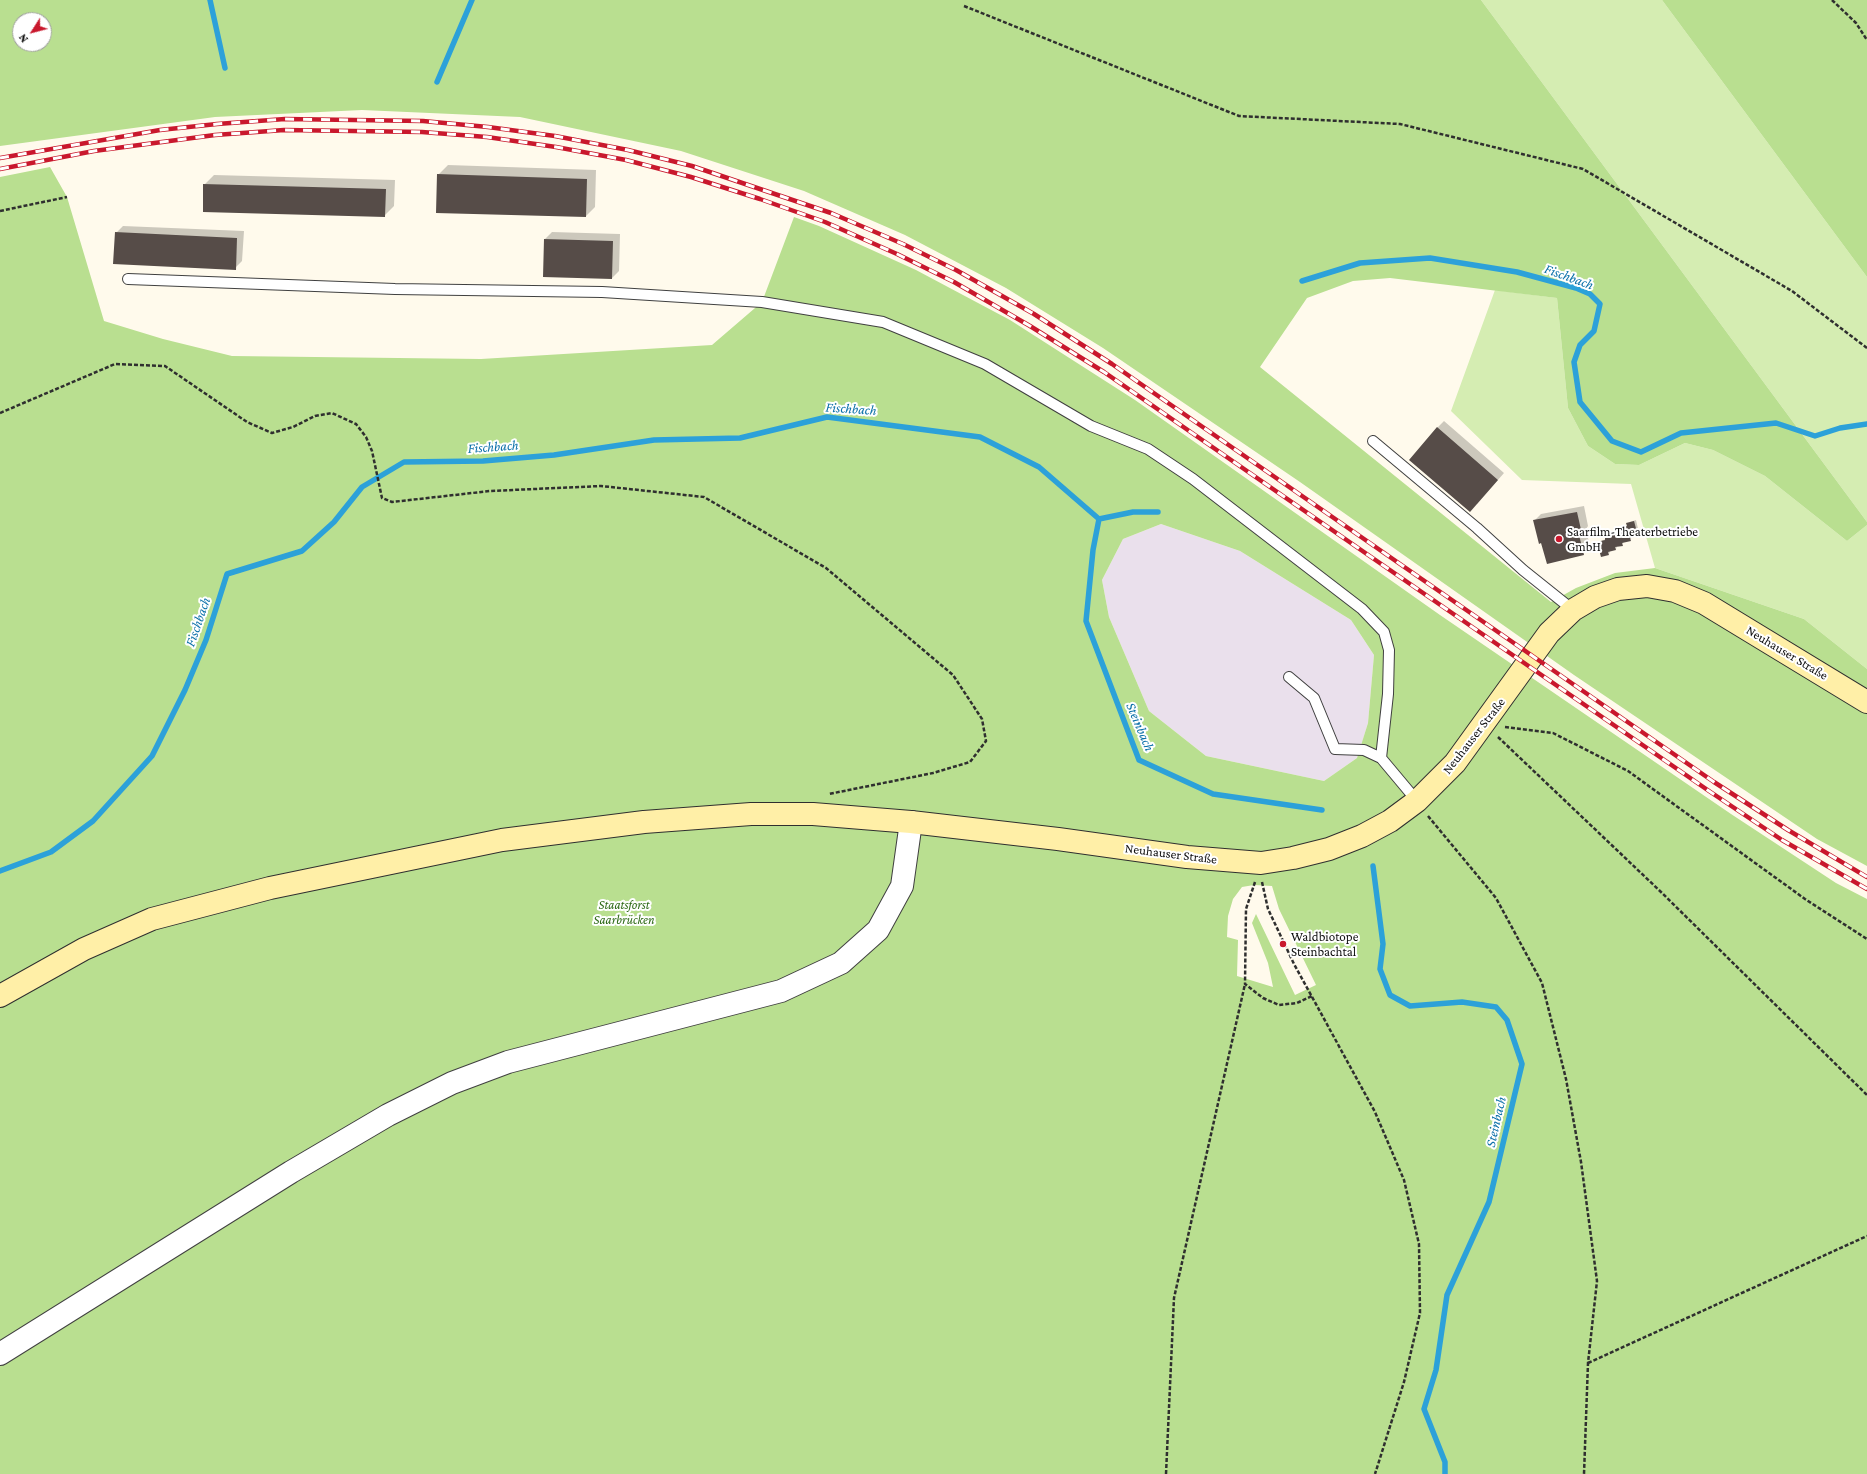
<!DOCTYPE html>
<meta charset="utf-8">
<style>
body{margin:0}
#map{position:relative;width:1867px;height:1474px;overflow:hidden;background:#fffaec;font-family:"Crimson Pro",serif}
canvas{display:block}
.north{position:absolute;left:12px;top:12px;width:40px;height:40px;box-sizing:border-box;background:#fff;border:1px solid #9e9e9e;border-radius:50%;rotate:234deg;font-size:11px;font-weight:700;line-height:16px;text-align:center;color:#0d0d0d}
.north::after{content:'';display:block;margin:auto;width:14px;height:18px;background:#c9182d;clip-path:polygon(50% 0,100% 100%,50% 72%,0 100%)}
</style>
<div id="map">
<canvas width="1867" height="1474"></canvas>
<div class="north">N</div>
</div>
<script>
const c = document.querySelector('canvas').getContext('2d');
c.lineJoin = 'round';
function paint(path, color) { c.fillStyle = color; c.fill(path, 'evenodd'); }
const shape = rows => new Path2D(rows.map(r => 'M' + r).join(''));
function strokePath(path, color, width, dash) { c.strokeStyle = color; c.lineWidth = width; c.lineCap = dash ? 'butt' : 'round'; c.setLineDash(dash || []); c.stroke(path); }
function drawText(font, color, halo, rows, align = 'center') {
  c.font = font + ' "Crimson Pro",serif'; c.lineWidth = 4; c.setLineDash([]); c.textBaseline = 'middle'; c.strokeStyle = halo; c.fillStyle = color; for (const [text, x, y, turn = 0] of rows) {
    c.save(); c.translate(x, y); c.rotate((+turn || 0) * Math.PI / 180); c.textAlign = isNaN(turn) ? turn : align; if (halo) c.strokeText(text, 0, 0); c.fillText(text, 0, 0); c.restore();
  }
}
const industrial = shape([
 [1161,524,1240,551,1351,620,1374,655,1368,723,1357,758,1324,781,1206,756,1149,711,1109,617,1102,580,1123,539]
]);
const green = shape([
 [1481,0,1662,0,1867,277,1867,522],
 [1495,290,1557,298,1568,408,1588,446,1615,464,1639,465,1685,443,1713,450,1765,476,1847,541,1867,525,1867,669,1804,619,1655,568,1631,484,1522,480,1451,411]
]);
const forest = shape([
 [0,0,1481,0,1867,522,1867,525,1847,541,1765,476,1713,450,1685,443,1639,465,1615,464,1588,446,1568,408,1557,298,1390,278,1353,281,1307,298,1260,367,1551,602,1576,588,1615,573,1655,568,1804,619,1867,669,1867,866,1817,839,1574,675,1300,482,1103,348,1006,288,905,235,804,191,681,151,520,117,362,110,215,117,0,146],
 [20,20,44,20,44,44,20,44],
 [1662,0,1867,0,1867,277],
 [50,167,67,197,104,321,163,339,232,356,481,359,712,345,762,302,794,217,819,226,916,270,1010,320,1135,400,1440,615,1731,814,1836,883,1867,899,1867,1474,0,1474,0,177],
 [1161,524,1240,551,1351,620,1374,655,1368,723,1357,758,1324,781,1206,756,1149,711,1109,617,1102,580,1123,539],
 [1254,885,1272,886,1279,909,1316,985,1295,995,1256,914,1252,923,1268,963,1273,987,1237,976,1238,940,1227,937,1228,916,1233,899,1242,887]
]);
const shadow = shape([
 [448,165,596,170,595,207,586,216,438,175],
 [214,175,395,180,394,206,384,216,204,185],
 [123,226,244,231,242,261,235,268,116,233],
 [552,232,620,234,619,271,612,278,545,239],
 [1444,421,1504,473,1477,504,1437,428],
 [1584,506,1588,526,1586,529,1590,547,1583,554,1542,542,1534,521,1541,514],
 [1636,520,1639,533,1632,537,1630,540,1624,541,1622,545,1617,546,1616,549,1610,551,1609,554,1598,542,1606,539,1608,535,1613,534,1614,531,1628,525,1630,522]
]);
const stream = shape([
 [210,0,225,68],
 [437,82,472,0],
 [1302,281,1360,263,1430,258,1517,272,1576,288,1590,294,1600,304,1594,331,1580,345,1574,362,1580,402,1612,441,1641,452,1681,433,1776,423,1815,436,1840,428,1867,424],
 [1099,519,1093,550,1086,621,1139,760,1213,794,1322,810],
 [1373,866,1383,944,1380,969,1390,995,1410,1006,1462,1002,1496,1007,1507,1020,1522,1064,1489,1202,1447,1295,1436,1370,1424,1409,1445,1462,1445,1474],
 [0,871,51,852,93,821,152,756,185,690,206,640,227,574,302,551,334,522,362,487,404,462,483,461,554,455,654,440,740,438,827,417,980,437,1039,467,1099,519,1133,512,1158,512]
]);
const building = shape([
 [437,174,587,179,586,217,436,213],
 [203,184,386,189,385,217,203,212],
 [115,232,237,238,236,270,113,264],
 [544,239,613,241,612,279,543,277],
 [1437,427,1498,480,1470,512,1409,460],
 [1577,512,1582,534,1579,535,1584,555,1547,564,1541,543,1539,544,1533,520],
 [1634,521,1638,536,1630,538,1631,541,1622,543,1623,546,1615,547,1616,550,1608,552,1609,555,1601,557,1597,542,1605,540,1605,537,1612,535,1611,532,1620,530,1619,528,1627,526,1626,523]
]);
const path = shape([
 [1832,0,1856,23,1867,40],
 [964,6,1239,116,1400,124,1583,169,1792,291,1867,348],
 [0,211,67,197],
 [0,413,115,364,165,366,247,422,272,433,293,427,315,416,332,413,356,424,366,437,372,451,382,498,392,502,490,491,601,486,704,497,826,568,953,675,982,719,986,741,970,762,933,773,829,794],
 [1505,727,1553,733,1628,771,1805,899,1867,939],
 [1498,737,1661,892,1867,1095],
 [1428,816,1496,898,1542,983,1566,1079,1581,1162,1597,1281,1588,1363,1584,1474],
 [1255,882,1246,909,1245,984,1263,998,1279,1005,1297,1003,1312,996],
 [1262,882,1268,909,1294,964,1375,1112,1404,1180,1419,1244,1420,1313,1404,1382,1375,1474],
 [1588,1363,1867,1236],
 [1166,1474,1174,1298,1245,984]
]);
const service = shape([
 [128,279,395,289,602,292,762,302,883,322,985,364,1091,426,1148,449,1193,479,1362,609,1384,632,1389,650,1388,694,1381,758,1417,801],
 [1373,441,1477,528,1523,570,1573,610],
 [1289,677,1314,698,1335,749,1364,750,1381,758]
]);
const tertiary = shape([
 [0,1354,291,1172,388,1115,452,1083,508,1062,781,991,841,963,878,930,902,886,911,822]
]);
const secondary = shape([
 [0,996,84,949,152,919,270,888,502,840,644,822,751,814,813,814,911,822,1058,839,1187,857,1261,863,1293,858,1329,849,1362,836,1390,821,1417,801,1455,763,1549,633,1573,610,1595,597,1618,589,1647,586,1675,591,1704,603,1867,702]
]);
const rail = shape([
 [0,158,160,130,217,124,285,119,423,121,488,127,555,136,628,150,692,166,831,213,903,244,956,270,1034,314,1112,364,1714,782,1788,830,1867,877],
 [0,169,94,151,215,135,284,130,422,132,487,137,556,147,626,160,691,177,760,199,825,222,897,254,954,282,1030,326,1104,372,1709,791,1782,840,1867,889]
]);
const markers = [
 [1559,539,4,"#c9182d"],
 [1283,944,4,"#c9182d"]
];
const poiNames = [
 ["Saarfilm-Theaterbetriebe",1567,532],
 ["GmbH",1567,547],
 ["Waldbiotope",1291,937],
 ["Steinbachtal",1291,952]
];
const streetNames = [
 ["Neuhauser Straße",1787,653,31],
 ["Neuhauser Straße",1474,736,-52],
 ["Neuhauser Straße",1171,854,7]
];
const parkNames = [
 ["Staatsforst",624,905],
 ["Saarbrücken",624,920]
];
const waterNames = [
 ["Fischbach",1569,277,20],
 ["Fischbach",851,409,4],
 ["Fischbach",493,447,-4],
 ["Fischbach",198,622,-71],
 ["Steinbach",1140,727,67],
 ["Steinbach",1496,1122,-77]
];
paint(industrial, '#eae0ec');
paint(green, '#d5edb2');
paint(forest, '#b9df90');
paint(shadow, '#0003');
strokePath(stream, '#2ca1d9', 5.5);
paint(building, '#564c48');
strokePath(service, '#404040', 12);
strokePath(tertiary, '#404040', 24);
strokePath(secondary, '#2f2f2f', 24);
strokePath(path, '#2f2f2f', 2.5, [4, 2]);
strokePath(service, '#fff', 10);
strokePath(tertiary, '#fff', 22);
strokePath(secondary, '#ffefa7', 22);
strokePath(rail, '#c9182d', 4.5);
strokePath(rail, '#fff', 3, [9]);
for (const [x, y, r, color] of markers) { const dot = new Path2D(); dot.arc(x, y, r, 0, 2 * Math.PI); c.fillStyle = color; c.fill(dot); strokePath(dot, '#fff', 1.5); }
drawText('13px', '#0d0d0d', '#fff', poiNames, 'left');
drawText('13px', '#0d0d0d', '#fff', streetNames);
drawText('italic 13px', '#2e6a17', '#fff', parkNames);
drawText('italic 14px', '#0b70a9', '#fff', waterNames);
</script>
